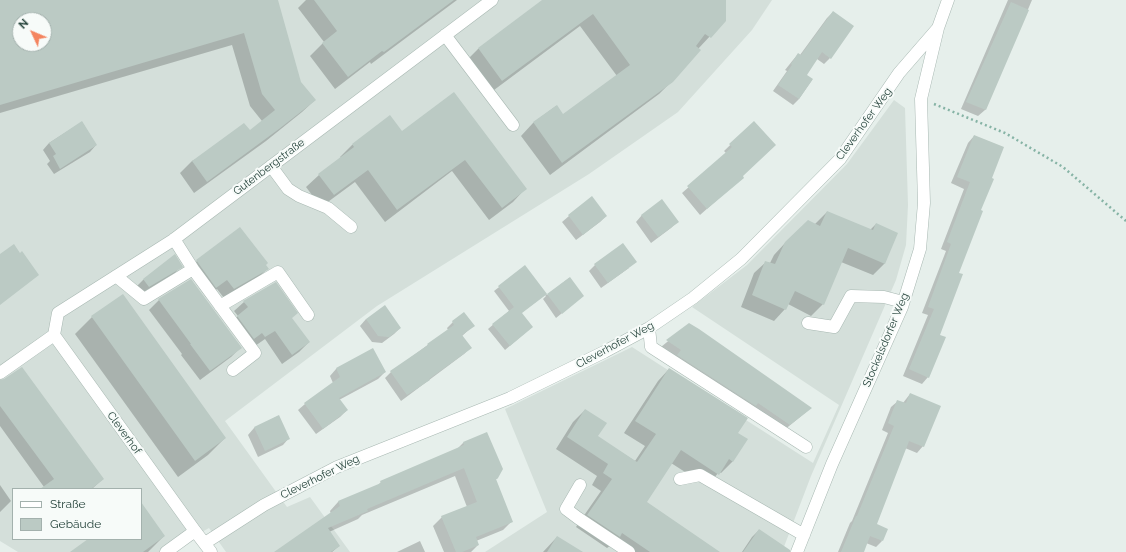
<!DOCTYPE html>
<meta charset="utf-8">
<style>
body{margin:0}
#map{position:relative;width:1126px;height:552px;overflow:hidden;background:#e6efeb;font-family:Raleway,sans-serif}
canvas{display:block}
.legend{position:absolute;left:12px;top:488px;width:130px;height:52px;box-sizing:border-box;background:#f7fbf9;border:1px solid #a3b1ad;margin:0;padding:5px 7px;list-style:none;font-size:12px;color:#24423a}
.legend li{display:flex;align-items:center;gap:8px;height:20px}
.legend b{width:20px;border:1px solid #a3b1ad}
.north{position:absolute;left:12px;top:12px;width:40px;height:40px;box-sizing:border-box;background:#f7fbf9;border:1px solid #a3b1ad;border-radius:50%;rotate:314deg;font-size:11px;font-weight:700;line-height:16px;text-align:center;color:#24423a}
.north::after{content:'';display:block;margin:auto;width:14px;height:18px;background:#f4845f;clip-path:polygon(50% 0,100% 100%,50% 72%,0 100%)}
</style>
<div id="map">
<canvas width="1126" height="552"></canvas>
<ul class="legend">
<li><b style="height:5px;background:#fff"></b>Straße</li>
<li><b style="height:11px;background:#bbcac4"></b>Gebäude</li>
</ul>
<div class="north">N</div>
</div>
<script>
const c = document.querySelector('canvas').getContext('2d');
c.lineJoin = 'round';
function paint(path, color) { c.fillStyle = color; c.fill(path, 'evenodd'); }
const shape = rows => new Path2D(rows.map(r => 'M' + r).join(''));
function strokePath(path, color, width, dash) { c.strokeStyle = color; c.lineWidth = width; c.lineCap = dash ? 'butt' : 'round'; c.setLineDash(dash || []); c.stroke(path); }
function drawText(font, color, halo, rows, align = 'center') {
  c.font = font + ' Raleway,sans-serif'; c.lineWidth = 4; c.setLineDash([]); c.textBaseline = 'middle'; c.strokeStyle = halo; c.fillStyle = color; for (const [text, x, y, turn = 0] of rows) {
    c.save(); c.translate(x, y); c.rotate((+turn || 0) * Math.PI / 180); c.textAlign = isNaN(turn) ? turn : align; if (halo) c.strokeText(text, 0, 0); c.fillText(text, 0, 0); c.restore();
  }
}
const built = shape([
 [0,0,772,0,752,30,678,112,589,174,377,306,225,421,287,507,310,497,350,552,226,552,209,528,166,552,18,552,0,541],
 [20,20,44,20,44,44,20,44],
 [13,489,141,489,141,539,13,539],
 [894,100,905,108,908,205,906,245,896,280,811,476,782,552,485,552,547,512,505,409,632,347,813,463,839,405,692,307,747,265,847,164]
]);
const shadow = shape([
 [0,0,277,0,300,82,315,100,302,112,266,141,194,193,180,173,192,161,250,132,262,121,250,106,232,45,0,113],
 [20,20,44,20,44,44,20,44],
 [306,0,457,0,371,64,370,62,335,89,310,56,324,42,298,8],
 [544,0,725,0,725,20,698,49,672,81,659,94,550,175,521,136,533,123,556,106,563,116,617,76,580,26,490,93,466,61,478,49],
 [1008,0,1032,0,985,110,978,116,961,109],
 [833,12,830,58,824,64,817,59,805,75,812,80,799,99,793,105,773,91,787,71,785,70,793,60,798,54,800,55,827,18],
 [454,93,525,189,513,202,489,220,452,171,385,222,355,182,321,207,306,187,319,175,341,158,340,157,352,145,402,132],
 [82,122,96,145,90,152,54,174,47,164,50,161,43,150,49,143],
 [754,122,741,177,736,183,700,215,682,193,727,154,724,151],
 [974,136,980,211,958,273,939,336,928,377,922,384,903,376,928,315,922,313,946,251,941,249,964,189,951,183,968,143],
 [592,198,606,216,600,222,576,240,562,222,569,216],
 [827,212,870,230,876,224,885,263,873,275,841,262,823,304,811,316,788,304,785,309,774,321,741,307,754,273,766,262,770,263,774,255,786,242,815,224],
 [642,215,677,222,671,228,651,243,636,222],
 [174,256,181,266,175,273,142,293,137,286,143,280],
 [197,261,265,265,267,269,258,278,224,298,217,289,206,297,187,271],
 [595,265,629,268,601,288,589,271],
 [525,267,547,295,569,278,583,296,556,318,543,299,546,296,545,295,521,313,532,327,505,350,488,329,509,311,494,291],
 [191,280,240,348,231,357,200,380,181,355,182,354,149,310,159,300],
 [244,302,291,318,309,342,299,352,282,364,265,339,255,346,228,326,238,316,234,311],
 [92,317,225,438,208,455,178,477,75,334],
 [366,319,400,328,394,334,382,343,372,342,360,326],
 [453,322,473,326,462,336,470,348,464,354,401,401,385,378,391,372,448,330,447,328],
 [689,324,811,408,783,431,661,347],
 [372,350,385,372,378,379,339,400,347,410,340,417,316,434,298,410,305,404,333,383,330,376,336,369],
 [669,369,737,433,733,461,721,473,719,472,707,486,671,463,645,502,718,552,621,552,611,545,607,548,576,527,601,491,592,485,597,476,556,449,573,422,585,410,597,437,635,461,645,446,624,433,658,381],
 [4,380,103,479,94,487,92,489,42,489,44,487,0,426,0,381],
 [910,394,923,446,917,453,905,448,876,525,882,541,876,547,866,543,863,552,838,552,850,523,852,521,888,433,882,430,891,407,898,401,903,403],
 [278,416,289,438,283,445,258,457,248,435,254,428],
 [486,433,498,478,495,480,512,521,503,530,476,541,478,545,471,552,444,552,433,526,442,517,467,507,455,476,362,515,358,519,329,532,339,546,332,552,276,552,331,514,330,511,338,502,378,485,381,482,457,449,463,443],
 [0,485,11,501,0,512],
 [141,504,164,536,148,552,72,552,90,539,141,539],
 [759,530,778,552,742,552,752,537],
 [557,537,572,552,543,552],
 [420,541,425,552,397,552]
]);
const building = shape([
 [0,0,278,0,301,82,316,100,279,129,207,182,192,161,244,123,250,130,275,110,262,94,244,33,0,105],
 [20,20,44,20,44,44,20,44],
 [314,0,454,0,384,52,382,51,348,77,322,43,337,31],
 [542,0,726,0,726,21,711,38,705,34,696,46,701,50,673,82,562,163,533,122,557,105,563,114,630,65,593,14,502,81,478,48],
 [1011,2,1029,10,986,110,966,102],
 [833,11,854,26,831,59,822,52,807,75,813,79,799,99,778,85,792,65,791,64,798,53,801,55],
 [454,92,527,189,502,208,465,160,397,210,368,170,334,195,318,174,354,147,352,144,390,115,402,131],
 [82,121,97,145,60,169,53,156,56,154,49,143],
 [754,121,776,145,743,176,744,178,707,209,687,186,732,147,729,144],
 [974,135,1004,147,992,178,994,179,981,210,983,211,959,273,963,274,940,335,946,337,929,378,909,369,934,309,928,307,951,244,947,242,970,182,957,177],
 [592,196,607,216,583,235,568,215],
 [662,199,679,222,658,237,641,215],
 [827,211,873,230,876,223,898,233,885,264,848,248,824,305,795,291,786,310,752,295,765,261,775,264,785,242,808,220,820,226],
 [240,227,268,263,266,265,269,269,234,289,227,280,216,288,196,260],
 [623,243,637,262,608,283,594,264],
 [14,244,20,253,22,251,39,275,0,305,0,254],
 [175,254,183,267,149,287,143,279],
 [525,265,547,294,522,313,533,327,510,346,492,324,514,307,498,286],
 [570,277,584,296,562,314,547,294],
 [191,279,242,348,210,371,190,344,191,344,158,299],
 [276,282,298,313,292,318,310,342,292,355,275,331,265,337,262,333,254,339,237,316,248,307,243,301],
 [123,294,226,438,195,461,91,316],
 [385,305,401,328,389,337,378,336,366,319],
 [464,312,475,326,462,335,472,348,429,379,430,380,407,395,390,371,428,345,427,344,454,325,452,321],
 [689,323,699,329,812,408,790,425,758,403,756,406,677,355,681,350,666,340],
 [373,348,386,372,339,398,348,410,323,429,304,403,340,377,336,368],
 [22,367,104,479,91,489,40,489,54,479,0,406,0,380,4,379],
 [669,368,748,418,738,433,748,439,733,462,729,459,719,475,681,450,647,502,720,552,650,552,622,533,620,537,587,515,612,479,603,473,608,464,567,437,585,409,607,423,598,436,637,462,656,434,635,421],
 [910,393,941,406,924,447,909,441,877,524,888,529,883,541,870,536,864,552,841,552,856,516,857,516,894,426,888,423,897,400,906,403],
 [279,415,290,439,265,451,254,427],
 [487,432,503,469,498,478,496,479,513,522,476,537,479,545,462,552,456,552,441,516,477,502,464,468,367,509,368,511,328,528,340,546,331,552,274,552,340,506,338,501,381,483,380,481,464,445,463,442],
 [141,502,165,536,143,552,70,552,88,539,141,539],
 [759,529,790,550,790,552,743,552],
 [557,536,583,552,547,552]
]);
const path = shape([
 [934,104,1005,133,1063,167,1126,221]
]);
const minor = shape([
 [445,35,513,125],
 [271,166,288,189,299,196,328,208,351,227],
 [174,239,193,269,255,353,233,370],
 [116,276,144,299,193,269],
 [220,306,278,272,308,315],
 [808,323,834,327,851,296,884,297,903,302],
 [649,328,651,347,806,447],
 [54,335,58,313,173,240,492,0],
 [54,335,195,531,211,552],
 [0,373,54,335],
 [680,479,700,475,804,535],
 [580,485,566,509,578,518,629,552],
 [205,543,264,505,337,467,510,398,604,352,649,328,693,298,741,259,840,159,899,73,938,28],
 [166,552,195,531],
 [797,552,832,464,902,307,920,249,924,203,921,99,938,28,948,0]
]);
const streetNames = [
 ["Cleverhofer Weg",864,124,-54],
 ["Gutenbergstraße",269,167,-37],
 ["Stockelsdorfer Weg",886,340,-67],
 ["Cleverhofer Weg",615,345,-28],
 ["Cleverhof",124,433,54],
 ["Cleverhofer Weg",320,477,-26]
];
paint(built, '#d4dfda');
paint(shadow, '#0003');
paint(building, '#bbcac4');
strokePath(minor, '#a8b8b2', 13);
strokePath(path, '#86b3a5', 2.5, [2, 3]);
strokePath(minor, '#fff', 12);
drawText('11px', '#24423a', '#f7fbf9', streetNames);
</script>
